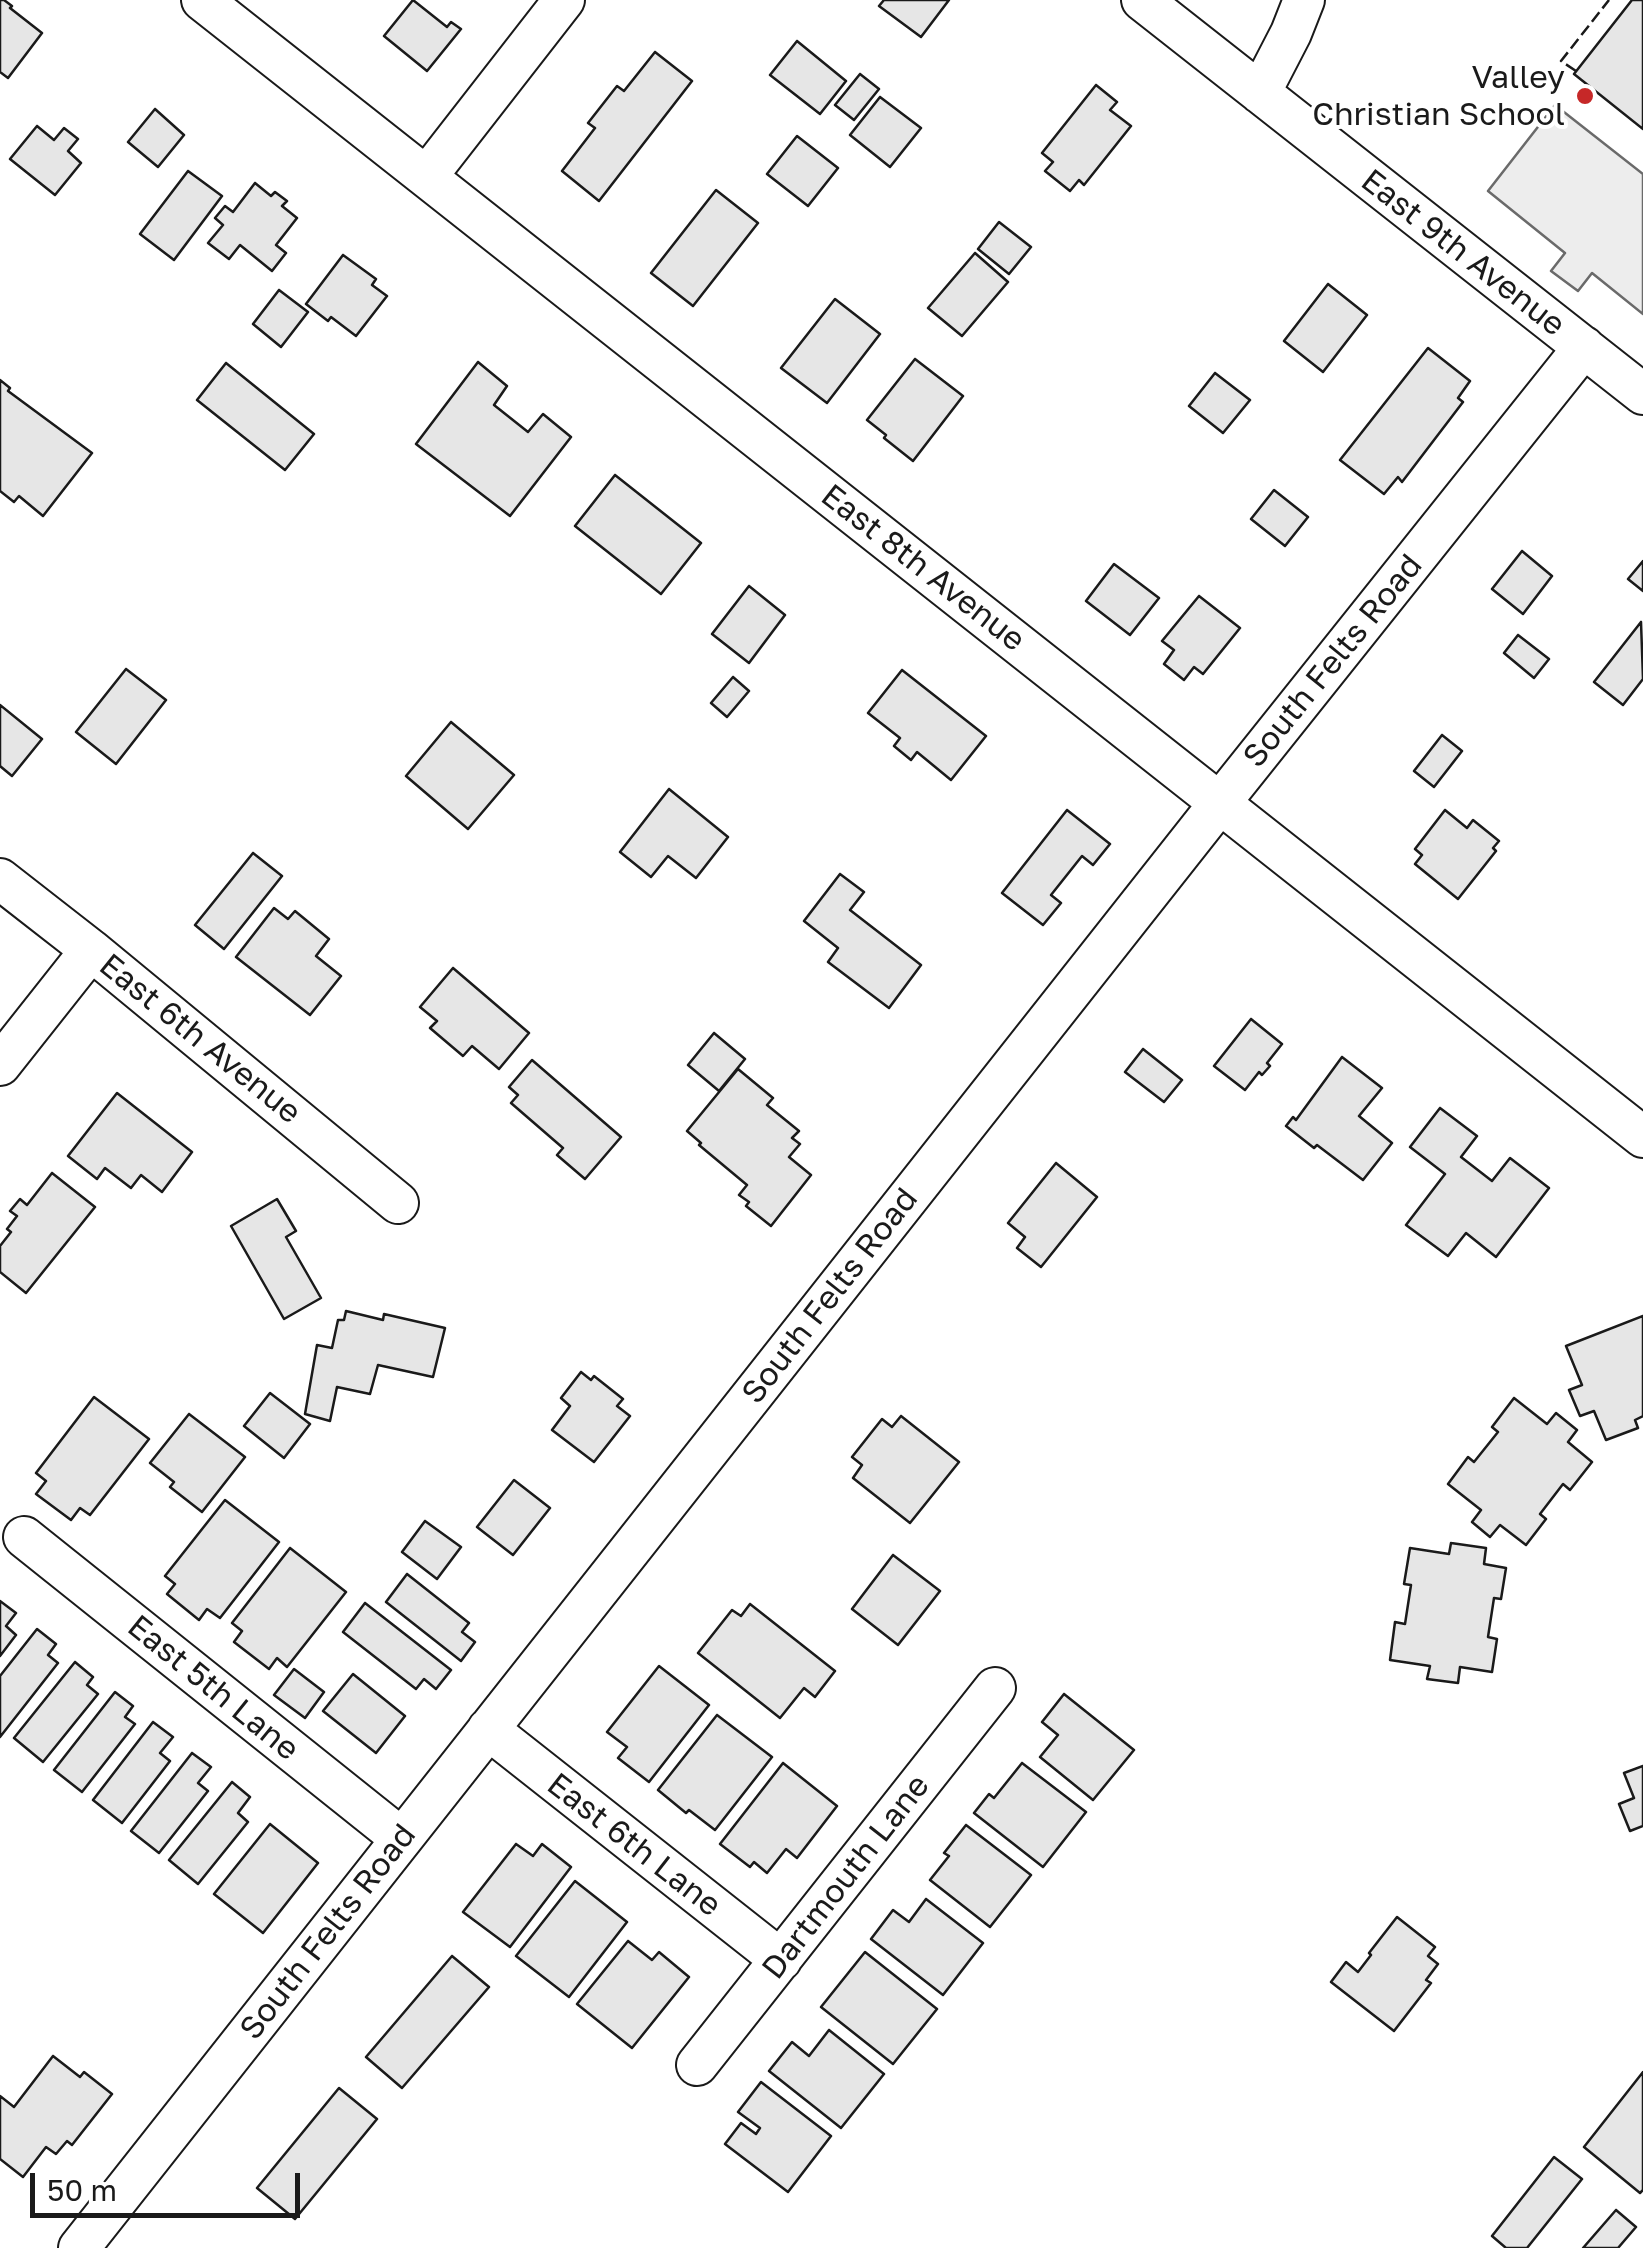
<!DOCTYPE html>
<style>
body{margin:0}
#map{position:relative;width:1643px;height:2248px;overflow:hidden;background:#fff;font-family:"Golos Text",sans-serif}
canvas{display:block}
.scale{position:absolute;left:30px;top:2173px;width:270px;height:45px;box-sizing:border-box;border:5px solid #1a1a1a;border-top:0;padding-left:12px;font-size:30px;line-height:35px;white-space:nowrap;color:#1a1a1a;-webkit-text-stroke:8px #fff;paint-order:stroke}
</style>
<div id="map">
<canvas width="1643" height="2248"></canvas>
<div class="scale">50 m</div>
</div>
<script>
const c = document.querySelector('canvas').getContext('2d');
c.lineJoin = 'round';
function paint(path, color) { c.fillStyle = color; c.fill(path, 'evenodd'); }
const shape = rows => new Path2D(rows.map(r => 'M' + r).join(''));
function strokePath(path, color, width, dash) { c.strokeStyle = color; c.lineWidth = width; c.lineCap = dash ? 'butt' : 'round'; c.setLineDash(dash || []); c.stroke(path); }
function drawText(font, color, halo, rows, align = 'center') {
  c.font = font + ' "Golos Text",sans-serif'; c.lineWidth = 8; c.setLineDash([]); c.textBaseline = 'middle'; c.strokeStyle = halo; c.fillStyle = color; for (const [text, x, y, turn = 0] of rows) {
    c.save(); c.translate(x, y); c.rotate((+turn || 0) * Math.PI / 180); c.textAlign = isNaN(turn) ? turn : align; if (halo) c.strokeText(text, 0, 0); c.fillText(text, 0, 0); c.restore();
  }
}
const built = shape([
 [1555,105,1643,174,1643,314,1592,273,1578,291,1551,271,1565,253,1488,191,1555,105]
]);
const building = shape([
 [0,0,4,0,12,6,10,8,42,33,8,78,0,72,0,0],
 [413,0,447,27,451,22,461,29,427,71,384,36,413,0],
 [884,0,949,0,921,37,879,6,884,0],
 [1632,0,1643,0,1643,129,1574,74,1632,0],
 [797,41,846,81,820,114,770,75,797,41],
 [655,52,692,81,599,201,562,171,595,128,588,123,617,86,624,91,655,52],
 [860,74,879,89,854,120,835,105,860,74],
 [1096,85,1117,102,1110,110,1131,126,1084,185,1079,180,1070,191,1045,171,1053,162,1042,153,1096,85],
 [880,97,921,128,890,167,850,135,880,97],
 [155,109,184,135,158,167,128,142,155,109],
 [37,126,54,140,64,128,78,139,68,151,81,163,55,195,10,159,37,126],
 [797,136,838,168,808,206,767,174,797,136],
 [188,171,222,196,174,260,140,234,188,171],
 [255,183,271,196,275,192,287,201,282,206,297,218,276,245,286,253,272,271,240,245,229,259,208,243,223,225,215,218,225,206,233,212,255,183],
 [716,190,758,223,693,306,651,273,716,190],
 [999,222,1031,247,1009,274,978,249,999,222],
 [975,253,1008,282,962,336,928,308,975,253],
 [343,255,376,279,372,285,387,296,356,336,331,317,328,321,306,304,343,255],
 [1328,284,1367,315,1323,372,1284,341,1328,284],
 [279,290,308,312,281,347,253,324,279,290],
 [835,299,880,334,827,403,781,368,835,299],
 [1428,348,1470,381,1458,398,1463,402,1402,482,1398,477,1384,494,1340,460,1428,348],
 [915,359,963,396,913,461,884,438,886,435,867,420,915,359],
 [478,362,507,386,494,405,528,432,543,414,571,437,510,516,416,444,478,362],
 [226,363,314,434,285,470,197,400,226,363],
 [1215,373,1250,400,1223,433,1189,406,1215,373],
 [0,380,10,388,8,391,92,453,43,516,19,496,14,502,0,491,0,380],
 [615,475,701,543,661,594,575,526,615,475],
 [1274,490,1308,517,1285,546,1251,519,1274,490],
 [1522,551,1552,576,1523,614,1492,589,1522,551],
 [1643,561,1643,591,1628,579,1643,561],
 [1114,564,1159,598,1130,635,1086,601,1114,564],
 [749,586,785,615,749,663,712,634,749,586],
 [1199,596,1240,628,1203,674,1194,667,1184,680,1164,664,1174,650,1162,641,1199,596],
 [1641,622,1643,679,1623,705,1594,682,1641,622],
 [1518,635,1549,659,1534,678,1504,653,1518,635],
 [126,669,166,700,116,764,76,732,126,669],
 [902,670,986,736,951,780,917,752,911,760,894,746,900,738,868,713,902,670],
 [733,677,749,691,727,717,711,703,733,677],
 [0,705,42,739,12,776,0,766,0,705],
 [451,722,514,775,468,829,406,776,451,722],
 [1442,735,1462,751,1434,787,1414,771,1442,735],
 [669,789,728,837,696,878,668,856,651,877,620,852,669,789],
 [1067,810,1110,844,1093,865,1082,856,1051,895,1061,903,1043,925,1002,893,1067,810],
 [1445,810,1467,828,1473,820,1499,841,1493,848,1496,851,1458,899,1415,864,1422,855,1415,849,1445,810],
 [253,853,282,876,224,949,195,925,253,853],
 [840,874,864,892,850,910,921,965,889,1008,828,962,838,948,804,921,840,874],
 [274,908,288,919,295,911,329,939,316,956,341,976,310,1015,236,957,274,908],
 [453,968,529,1033,499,1069,472,1046,463,1056,430,1028,437,1021,420,1007,453,968],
 [1251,1019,1282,1044,1267,1063,1270,1066,1262,1075,1259,1072,1245,1090,1214,1066,1251,1019],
 [714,1033,745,1059,719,1091,688,1065,714,1033],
 [1143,1049,1182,1080,1164,1102,1125,1072,1143,1049],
 [1342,1057,1382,1088,1359,1116,1392,1143,1363,1180,1317,1145,1314,1148,1286,1126,1293,1117,1296,1120,1342,1057],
 [532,1060,621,1137,585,1179,557,1155,563,1148,511,1103,518,1095,509,1087,532,1060],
 [738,1069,773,1098,767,1105,799,1131,792,1138,800,1144,789,1157,811,1175,771,1226,746,1206,749,1202,739,1195,747,1185,699,1145,701,1143,687,1131,738,1069],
 [117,1093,192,1152,162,1192,141,1175,131,1188,105,1168,97,1179,68,1156,117,1093],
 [1440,1108,1477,1136,1461,1157,1492,1181,1510,1158,1549,1188,1496,1257,1466,1233,1448,1256,1406,1225,1445,1174,1410,1147,1440,1108],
 [1056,1163,1097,1197,1041,1267,1017,1248,1025,1237,1008,1223,1056,1163],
 [52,1173,95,1207,26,1293,0,1272,0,1246,11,1232,7,1229,17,1216,10,1211,20,1199,27,1205,52,1173],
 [277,1199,296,1231,286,1237,321,1298,284,1319,231,1226,277,1199],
 [346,1311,383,1320,384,1314,445,1328,433,1377,378,1365,370,1394,337,1387,330,1421,305,1414,317,1345,332,1348,338,1320,344,1320,346,1311],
 [1643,1316,1643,1416,1635,1420,1638,1428,1606,1440,1594,1411,1580,1416,1569,1390,1582,1385,1566,1346,1643,1316],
 [581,1372,591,1380,594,1376,623,1399,617,1406,630,1416,594,1462,552,1430,570,1406,561,1398,581,1372],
 [270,1393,310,1424,284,1458,244,1426,270,1393],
 [94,1397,149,1439,90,1515,80,1508,71,1520,36,1494,46,1481,36,1473,94,1397],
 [1514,1398,1547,1424,1556,1413,1577,1430,1568,1442,1592,1462,1570,1490,1563,1484,1540,1514,1546,1519,1526,1545,1500,1525,1490,1537,1472,1522,1481,1510,1448,1484,1468,1457,1474,1462,1498,1432,1492,1427,1514,1398],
 [189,1414,245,1457,202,1512,170,1487,174,1482,150,1463,189,1414],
 [901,1416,959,1462,910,1523,853,1478,862,1465,852,1457,882,1419,892,1427,901,1416],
 [514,1480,550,1508,513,1555,477,1527,514,1480],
 [225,1500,279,1542,220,1618,207,1609,199,1620,167,1594,175,1584,165,1576,225,1500],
 [425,1521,461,1547,437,1579,402,1552,425,1521],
 [1451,1543,1486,1548,1484,1564,1506,1568,1501,1599,1494,1598,1488,1637,1497,1639,1492,1672,1460,1667,1458,1683,1427,1679,1430,1666,1390,1660,1395,1622,1405,1624,1411,1585,1404,1584,1410,1548,1449,1554,1451,1543],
 [290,1548,346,1592,287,1667,277,1658,269,1669,234,1642,242,1631,232,1623,290,1548],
 [893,1555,940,1591,898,1645,852,1609,893,1555],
 [407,1574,469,1623,462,1632,475,1642,461,1661,386,1602,407,1574],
 [0,1601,16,1613,6,1626,16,1635,0,1656,0,1601],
 [365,1603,451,1670,436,1689,424,1679,416,1689,343,1632,365,1603],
 [750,1604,835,1671,815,1697,804,1688,780,1718,698,1653,732,1610,741,1616,750,1604],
 [37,1629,56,1644,48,1655,58,1663,0,1737,0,1676,37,1629],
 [75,1662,93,1677,87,1685,98,1694,43,1762,14,1738,75,1662],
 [659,1666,709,1705,649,1782,618,1758,627,1747,607,1732,659,1666],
 [294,1669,324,1692,305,1718,274,1695,294,1669],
 [353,1674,405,1716,376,1753,323,1711,353,1674],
 [115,1692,133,1706,125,1717,135,1724,82,1792,54,1770,115,1692],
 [1064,1694,1134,1750,1093,1800,1040,1757,1058,1735,1042,1722,1064,1694],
 [717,1715,772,1757,715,1830,689,1810,686,1813,658,1790,717,1715],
 [153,1722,173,1737,160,1753,170,1761,122,1823,93,1800,153,1722],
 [192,1753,211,1767,198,1783,208,1791,159,1853,131,1831,192,1753],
 [783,1763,837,1806,797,1858,786,1849,767,1873,754,1862,750,1867,720,1844,783,1763],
 [1022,1763,1086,1812,1043,1867,974,1813,989,1794,994,1798,1022,1763],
 [1643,1766,1643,1826,1630,1831,1619,1804,1634,1798,1624,1773,1643,1766],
 [232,1782,250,1797,238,1813,248,1822,198,1884,169,1860,232,1782],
 [270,1824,318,1863,263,1933,214,1894,270,1824],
 [966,1825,1031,1875,990,1927,930,1880,949,1856,944,1853,966,1825],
 [516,1844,533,1856,542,1844,571,1867,510,1947,463,1912,516,1844],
 [575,1881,627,1922,569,1997,516,1956,575,1881],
 [926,1899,983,1943,943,1995,871,1939,893,1910,909,1922,926,1899],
 [1397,1917,1435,1947,1428,1956,1438,1964,1426,1980,1431,1983,1394,2031,1331,1982,1346,1962,1358,1972,1371,1955,1369,1953,1397,1917],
 [628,1941,652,1960,659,1952,689,1977,632,2048,577,2004,628,1941],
 [865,1952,937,2009,893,2064,821,2007,865,1952],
 [452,1956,489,1987,402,2088,366,2057,452,1956],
 [829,2030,884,2074,841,2128,769,2071,792,2042,809,2056,829,2030],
 [53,2056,80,2077,84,2072,112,2094,72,2145,67,2141,56,2154,46,2147,23,2177,0,2159,0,2096,14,2107,53,2056],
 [1643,2072,1643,2190,1640,2193,1584,2147,1643,2072],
 [761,2082,831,2136,788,2192,725,2144,741,2123,756,2134,760,2128,738,2112,761,2082],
 [339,2088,377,2119,295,2219,257,2188,339,2088],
 [1554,2157,1582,2179,1527,2248,1506,2248,1492,2236,1554,2157],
 [1616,2210,1636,2227,1618,2248,1583,2248,1616,2210]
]);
const minor = shape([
 [202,0,1643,1137],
 [1142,0,1643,394],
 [1260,93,1291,33,1304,0],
 [427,176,564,0],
 [0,879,91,950,398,1203],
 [0,1065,91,950],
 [24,1537,402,1839],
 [488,1729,781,1960],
 [697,2065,995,1688],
 [79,2248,1219,804,1584,347]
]);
const fence = shape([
 [1576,71,1561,61,1609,0]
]);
const markers = [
 [1585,96,10,"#c62828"]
];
const poiNames = [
 ["Valley",1565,78],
 ["Christian School",1565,115]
];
const streetNames = [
 ["East 9th Avenue",1463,253,38],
 ["East 8th Avenue",923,568,38],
 ["South Felts Road",1333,661,-51],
 ["East 6th Avenue",200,1039,39],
 ["South Felts Road",830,1296,-52],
 ["East 5th Lane",213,1688,39],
 ["East 6th Lane",634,1845,38],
 ["Dartmouth Lane",846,1877,-52],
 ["South Felts Road",328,1932,-52]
];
paint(built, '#ededed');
strokePath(built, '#6a6a6a', 2.5);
paint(building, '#e6e6e6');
strokePath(building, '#1a1a1a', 2.5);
strokePath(minor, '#1a1a1a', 44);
strokePath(minor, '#fff', 40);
strokePath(fence, '#1a1a1a', 2.5, [12, 5]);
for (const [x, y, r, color] of markers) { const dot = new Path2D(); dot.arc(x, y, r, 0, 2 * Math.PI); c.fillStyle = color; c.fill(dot); strokePath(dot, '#fff', 4); }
drawText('32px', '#1a1a1a', '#fff', poiNames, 'right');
drawText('32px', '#1a1a1a', '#fff', streetNames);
</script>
